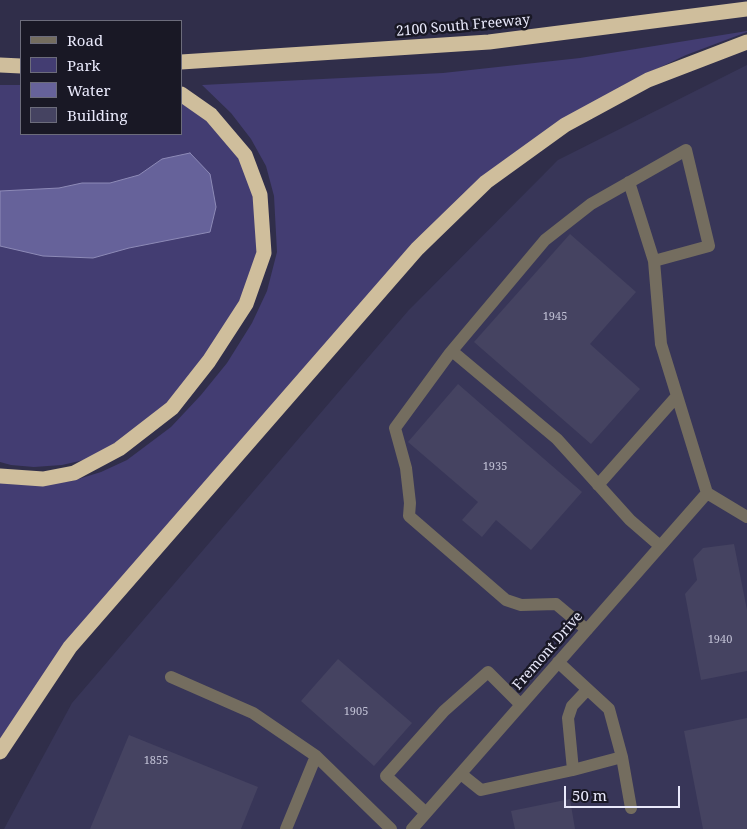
<!DOCTYPE html>
<style>
body{margin:0}
#map{position:relative;width:747px;height:829px;overflow:hidden;background:#302e4a;font-family:"Noto Serif",serif}
canvas{display:block}
.legend{position:absolute;left:20px;top:20px;width:162px;height:115px;box-sizing:border-box;background:#191825;border:1px solid #6c6c7b;margin:0;padding:6px 9px;list-style:none;font-size:15px;color:#e9e9fb}
.legend li{display:flex;align-items:center;gap:10px;height:25px}
.legend b{width:25px;border:1px solid #6c6c7b}
.scale{position:absolute;left:564px;top:786px;width:116px;height:22px;box-sizing:border-box;border:2px solid #e9e9fb;border-top:0;padding-left:6px;font-size:15px;line-height:18px;white-space:nowrap;color:#e9e9fb;-webkit-text-stroke:4px #191825;paint-order:stroke}
</style>
<div id="map">
<canvas width="747" height="829"></canvas>
<ul class="legend">
<li><b style="height:6px;background:#746d5f"></b>Road</li>
<li><b style="height:14px;background:#433d72"></b>Park</li>
<li><b style="height:14px;background:#66629a"></b>Water</li>
<li><b style="height:14px;background:#454361"></b>Building</li>
</ul>
<div class="scale">50 m</div>
</div>
<script>
const c = document.querySelector('canvas').getContext('2d');
c.lineJoin = 'round';
function paint(path, color) { c.fillStyle = color; c.fill(path, 'evenodd'); }
const shape = rows => new Path2D(rows.map(r => 'M' + r).join(''));
function strokePath(path, color, width, dash) { c.strokeStyle = color; c.lineWidth = width; c.lineCap = dash ? 'butt' : 'round'; c.setLineDash(dash || []); c.stroke(path); }
function drawText(font, color, halo, rows, align = 'center') {
  c.font = font + ' "Noto Serif",serif'; c.lineWidth = 5; c.setLineDash([]); c.textBaseline = 'middle'; c.strokeStyle = halo; c.fillStyle = color; for (const [text, x, y, turn = 0] of rows) {
    c.save(); c.translate(x, y); c.rotate((+turn || 0) * Math.PI / 180); c.textAlign = isNaN(turn) ? turn : align; if (halo) c.strokeText(text, 0, 0); c.fillText(text, 0, 0); c.restore();
  }
}
const built = shape([
 [747,65,747,829,4,829,72,703,408,311,558,160]
]);
const green = shape([
 [747,31,747,32,686,55,627,83,464,199,113,593,0,751,0,482,8,484,42,485,72,481,101,472,127,460,171,427,201,395,227,363,252,323,267,291,277,252,274,196,266,166,251,139,231,113,202,85,443,73,580,58],
 [0,85,21,85,21,134,181,134,181,100,210,121,241,159,251,181,261,242,237,314,174,399,126,440,84,460,62,465,34,467,11,465,0,462]
]);
const water = shape([
 [190,153,210,174,216,207,210,232,129,248,93,258,43,256,0,246,0,191,59,188,82,183,110,183,139,175,162,159,190,153]
]);
const building = shape([
 [570,234,636,292,590,344,640,389,591,444,474,342],
 [458,384,582,492,531,550,496,520,482,537,462,520,478,502,408,442],
 [734,544,747,610,747,671,701,680,685,594,697,580,693,559,703,548],
 [338,659,412,723,374,766,301,701],
 [747,718,747,829,703,829,684,731],
 [129,735,258,787,241,829,90,829],
 [570,799,575,829,515,829,511,811]
]);
const minor = shape([
 [629,182,654,261],
 [452,351,557,439,630,520,660,546],
 [598,485,677,396],
 [587,630,556,604,521,605,506,600,409,516,410,503,406,468,395,428,450,353,545,240,591,204,686,150,709,246,654,261,661,344,707,493,747,517],
 [558,662,609,709,622,757,573,770],
 [171,677,253,713,316,756,391,829],
 [622,757,631,808],
 [461,774,481,790,573,770,568,718,572,706,587,690],
 [426,813,386,776,444,711,488,672,521,705],
 [286,829,316,756],
 [412,829,707,493]
]);
const highway = shape([
 [181,62,489,42,747,9],
 [0,65,21,66],
 [0,476,43,479,74,473,119,449,172,408,209,361,246,304,264,253,260,195,245,155,211,115,181,94],
 [0,752,70,647,417,249,486,182,565,125,648,80,747,42]
]);
const numberNames = [
 ["1945",555,317],
 ["1935",495,467],
 ["1940",720,640],
 ["1905",356,712],
 ["1855",156,761]
];
const streetNames = [
 ["2100 South Freeway",463,26,-5],
 ["Fremont Drive",548,651,-49]
];
paint(built, '#383658');
paint(green, '#433d72');
paint(water, '#66629a');
strokePath(water, '#8d8ab7', 1);
paint(building, '#454361');
strokePath(minor, '#746d5f', 12);
strokePath(highway, '#cfbe9c', 15);
drawText('11px', '#c0c0d4', null, numberNames);
drawText('14px', '#e9e9fb', '#191825', streetNames);
</script>
